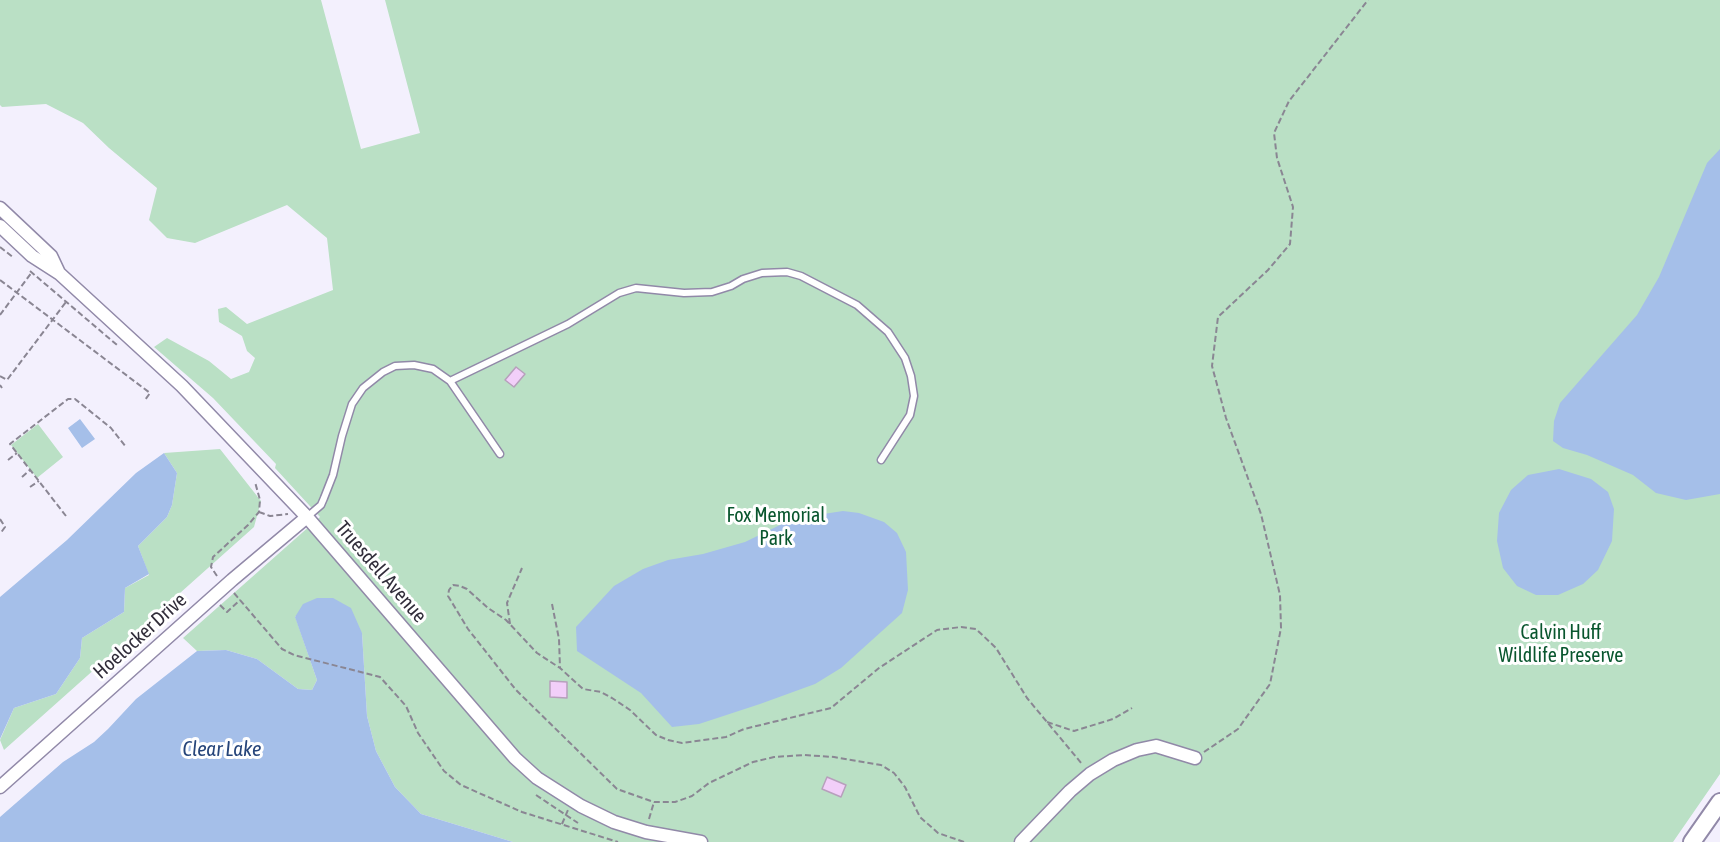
<!DOCTYPE html>
<style>
body{margin:0}
canvas{display:block;background:#f3f0fd}
</style>
<canvas width="1720" height="842"></canvas>
<script>
const c = document.querySelector('canvas').getContext('2d');
c.lineJoin = 'round';
function paint(path, color) { c.fillStyle = color; c.fill(path, 'evenodd'); }
const shape = rows => new Path2D(rows.map(r => 'M' + r).join(''));
function strokePath(path, color, width, dash) { c.strokeStyle = color; c.lineWidth = width; c.lineCap = dash ? 'butt' : 'round'; c.setLineDash(dash || []); c.stroke(path); }
function drawText(font, color, halo, rows, align = 'center') {
  c.font = font + ' "Asap Condensed",sans-serif'; c.lineWidth = 6; c.setLineDash([]); c.textBaseline = 'middle'; c.strokeStyle = halo; c.fillStyle = color; for (const [text, x, y, turn = 0] of rows) {
    c.save(); c.translate(x, y); c.rotate((+turn || 0) * Math.PI / 180); c.textAlign = isNaN(turn) ? turn : align; if (halo) c.strokeText(text, 0, 0); c.fillText(text, 0, 0); c.restore();
  }
}
const green = shape([
 [0,0,321,0,361,149,420,133,385,0,1720,0,1720,774,1673,842,513,842,421,814,395,787,376,751,367,716,362,633,295,616,317,680,312,690,298,689,257,659,226,650,197,651,183,638,320,517,275,468,276,464,213,398,154,347,167,338,209,361,231,379,249,372,255,358,247,351,242,336,219,322,218,309,226,307,247,324,333,290,327,238,287,205,195,243,167,238,149,220,157,188,109,148,83,123,46,104,2,107,0,105],
 [38,424,63,457,37,478,11,445],
 [220,449,261,501,254,527,4,750,0,740,14,708,56,694,80,658,82,638,124,612,125,588,149,575,138,546,167,517,172,505,177,473,164,453]
]);
const water = shape([
 [1720,149,1720,494,1686,500,1656,493,1633,475,1587,455,1563,448,1553,441,1554,421,1560,403,1637,315,1659,277,1707,163],
 [80,419,95,439,82,448,68,428],
 [164,453,177,473,172,505,167,517,138,546,149,574,125,588,124,612,82,638,80,658,56,694,14,708,0,739,0,597,67,540,136,473],
 [1559,469,1591,479,1608,492,1614,509,1612,541,1598,570,1583,584,1558,595,1536,595,1517,586,1503,568,1497,541,1499,513,1511,490,1528,475],
 [843,511,859,513,884,522,897,533,906,552,908,590,902,613,841,668,815,684,760,704,699,724,672,727,641,693,577,651,576,627,614,586,643,569,668,560,703,554,745,542,782,524,810,516],
 [317,598,333,598,351,608,362,633,367,716,376,751,395,787,421,814,513,842,0,842,0,817,63,762,94,742,108,729,136,699,197,651,226,650,257,659,298,689,312,690,317,680,295,617,303,604]
]);
const building = shape([
 [516,367,525,374,514,387,505,380,516,367],
 [550,681,567,682,567,698,550,697,550,681],
 [827,777,846,785,841,797,822,789,827,777]
]);
const path = shape([
 [0,247,14,258],
 [30,271,117,345],
 [0,280,150,393,145,400],
 [0,315,32,272],
 [0,376,7,380,66,302],
 [0,385,2,388],
 [8,460,17,453],
 [22,477,30,470],
 [30,487,39,481],
 [259,512,270,516,288,514],
 [66,516,10,444,68,399,75,399,111,428,126,447],
 [0,519,5,527,0,534],
 [217,576,211,567,213,557,248,525,259,512,260,500,255,482],
 [234,593,282,649,294,655,380,677,406,706,418,733,444,771,461,785,522,812,618,842],
 [552,604,559,639,560,668],
 [220,605,227,612,240,600],
 [510,624,507,603,522,568],
 [1047,722,1074,731,1113,719,1132,708],
 [1204,752,1238,729,1270,684,1281,628,1280,595,1261,514,1226,418,1212,366,1218,317,1268,270,1290,244,1293,207,1277,158,1274,133,1289,101,1368,0],
 [536,795,578,823],
 [649,819,654,802],
 [562,824,568,810],
 [964,842,938,833,920,817,905,787,894,773,881,765,834,757,804,755,774,757,753,762,709,783,692,796,675,802,654,802,617,789,516,690,468,629,448,596,449,590,453,585,460,586,467,589,488,608,506,620,537,653,560,668,583,689,601,692,612,698,630,710,656,735,668,740,682,743,726,737,744,729,831,708,879,668,937,630,961,627,976,629,996,648,1027,698,1082,764]
]);
const service = shape([
 [450,381,568,324,619,293,636,288,684,293,712,292,731,286,743,279,762,273,787,272,801,276,857,305,888,332,905,358,911,376,914,396,910,415,881,460],
 [307,517,321,505,324,498,333,475,342,436,352,404,363,388,383,372,395,366,414,365,433,369,450,381,500,454]
]);
const minor = shape([
 [0,208,51,256,59,273],
 [0,226,32,256,60,274,182,386,307,517,515,758,537,778,581,806,614,822,646,832,701,842],
 [0,787,232,580,307,517],
 [1021,842,1070,791,1090,774,1113,760,1137,750,1156,746,1195,758]
]);
const tertiary = shape([
 [1692,842,1720,802]
]);
const parkNames = [
 ["Fox Memorial",776,516],
 ["Park",776,539],
 ["Calvin Huff",1561,633],
 ["Wildlife Preserve",1561,656]
];
const streetNames = [
 ["Truesdell Avenue",381,572,49],
 ["Hoelocker Drive",140,636,-42]
];
const waterNames = [
 ["Clear Lake",222,749]
];
paint(green, '#bae0c5');
paint(water, '#a5bfe9');
paint(building, '#f2cff9');
strokePath(building, '#b7a0bc', 1.5);
strokePath(service, '#9189a8', 9);
strokePath(minor, '#9189a8', 15);
strokePath(tertiary, '#9189a8', 20);
strokePath(path, '#8a8693', 2, [6, 3]);
strokePath(service, '#fff', 6);
strokePath(minor, '#fff', 12);
strokePath(tertiary, '#fff', 16);
drawText('20px', '#09562e', '#fff', parkNames);
drawText('20px', '#312d3a', '#fff', streetNames);
drawText('italic 21px', '#26457a', '#fff', waterNames);
</script>
